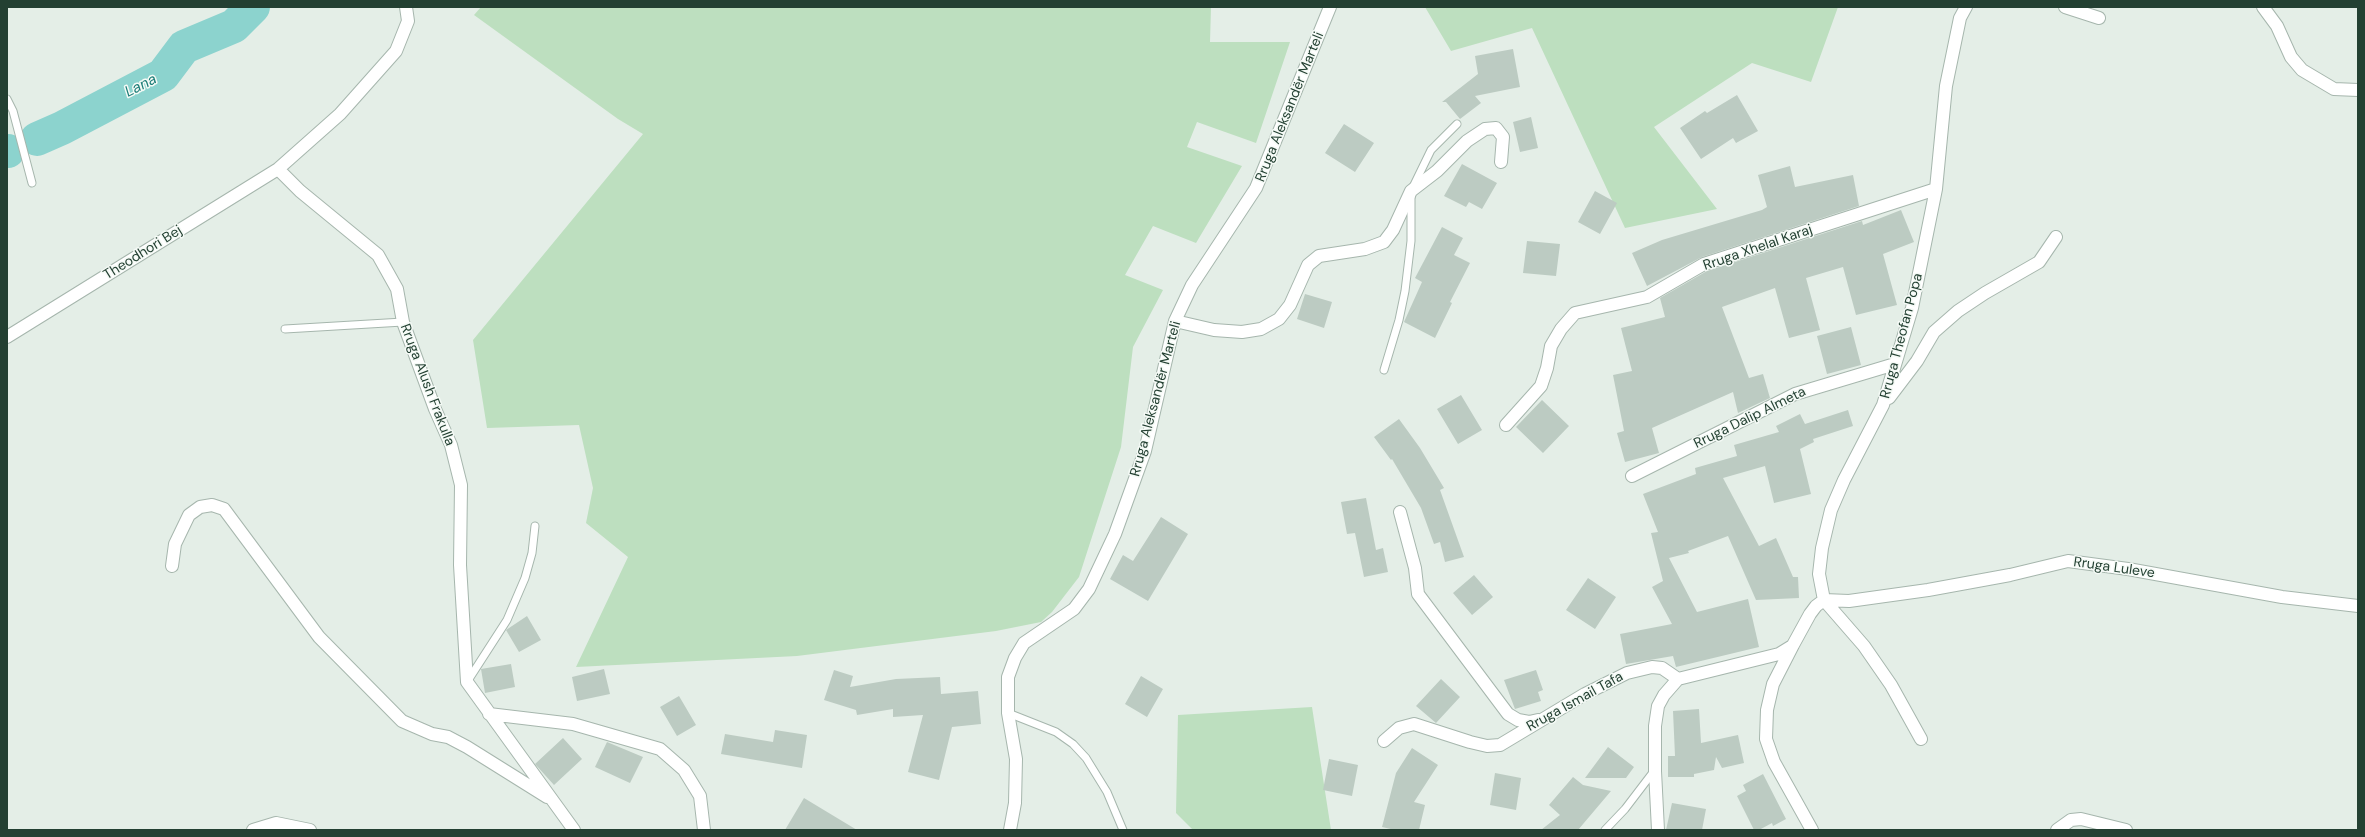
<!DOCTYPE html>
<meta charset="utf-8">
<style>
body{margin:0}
#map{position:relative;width:2365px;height:837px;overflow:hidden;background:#e4eee7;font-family:"DM Sans",sans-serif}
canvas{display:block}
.frame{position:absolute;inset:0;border:8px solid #234032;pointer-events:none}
</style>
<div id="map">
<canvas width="2365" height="837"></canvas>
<div class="frame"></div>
</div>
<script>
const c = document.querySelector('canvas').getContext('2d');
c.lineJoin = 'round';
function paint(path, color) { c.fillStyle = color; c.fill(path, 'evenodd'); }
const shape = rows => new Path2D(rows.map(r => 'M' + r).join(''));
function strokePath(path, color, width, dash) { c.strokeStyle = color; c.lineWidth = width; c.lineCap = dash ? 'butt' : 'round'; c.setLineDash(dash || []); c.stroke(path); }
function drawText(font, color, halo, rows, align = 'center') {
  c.font = font + ' "DM Sans",sans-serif'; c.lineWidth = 3; c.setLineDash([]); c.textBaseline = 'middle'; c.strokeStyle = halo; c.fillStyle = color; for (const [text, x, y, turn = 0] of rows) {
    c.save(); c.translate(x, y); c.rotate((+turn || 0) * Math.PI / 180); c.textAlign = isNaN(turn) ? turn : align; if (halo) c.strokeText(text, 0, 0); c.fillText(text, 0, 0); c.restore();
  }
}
const green = shape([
 [481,7,1211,7,1210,42,1290,42,1256,143,1197,122,1187,147,1242,166,1196,243,1153,226,1125,275,1163,290,1133,347,1121,447,1079,577,1052,612,1041,622,996,631,797,656,576,667,628,557,586,523,593,488,579,425,487,428,473,340,643,134,618,119,474,15],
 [1425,7,1838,7,1811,82,1752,63,1654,127,1717,209,1625,228,1532,28,1451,51],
 [1312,707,1331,830,1193,830,1176,813,1178,715]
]);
const river = shape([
 [37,139,62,128,163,75,184,47,234,26,253,7],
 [7,151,8,151]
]);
const building = shape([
 [1513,49,1520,87,1475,96,1481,103,1460,119,1446,102,1442,102,1478,74,1475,56],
 [1737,95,1758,131,1736,143,1733,138,1701,159,1680,128,1705,111,1707,113],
 [1531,117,1538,148,1520,152,1513,122],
 [1344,124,1374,143,1355,172,1325,153],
 [1462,164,1497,183,1482,209,1469,202,1466,207,1444,196],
 [1790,166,1795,187,1853,175,1859,206,1702,257,1647,286,1632,253,1662,240,1762,210,1767,207,1758,175],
 [1595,191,1617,203,1600,234,1578,222],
 [1901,210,1914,242,1883,254,1897,305,1856,315,1843,267,1806,278,1820,330,1789,338,1775,288,1722,307,1749,378,1763,374,1770,398,1738,413,1733,392,1652,428,1659,453,1625,462,1617,433,1624,431,1613,375,1632,371,1621,328,1665,317,1660,298,1707,271,1862,221,1863,225],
 [1442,227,1463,238,1454,255,1470,263,1450,302,1452,303,1435,338,1404,322,1422,282,1415,278],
 [1527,241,1560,244,1556,276,1523,273],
 [1305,294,1332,302,1324,328,1297,319],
 [1851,327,1861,365,1827,374,1817,336],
 [1461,395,1482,430,1458,444,1437,409],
 [1542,400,1569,426,1543,453,1516,427],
 [1848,410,1853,426,1813,439,1814,442,1800,449,1811,494,1774,503,1765,466,1723,478,1759,546,1776,538,1793,577,1798,577,1799,598,1756,600,1728,536,1688,551,1689,553,1669,558,1697,612,1748,599,1759,647,1676,667,1673,656,1626,664,1620,634,1672,624,1652,587,1663,581,1651,533,1658,532,1643,494,1696,474,1695,468,1737,456,1734,445,1779,432,1776,426,1800,414,1805,424],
 [1399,419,1420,448,1444,488,1440,490,1464,557,1445,562,1440,542,1434,544,1421,508,1392,459,1391,460,1374,437],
 [1366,498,1376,550,1383,548,1388,572,1364,577,1355,533,1347,534,1341,502],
 [1161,517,1188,534,1148,601,1110,579,1123,555,1133,561],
 [1474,575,1493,597,1472,615,1453,593],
 [1588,578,1616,597,1595,629,1566,610],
 [527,616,541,640,519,652,506,630],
 [511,664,515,687,485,693,481,669],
 [604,669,610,694,577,701,572,677],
 [834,670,853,676,850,687,896,679,940,677,941,694,978,691,981,724,952,727,939,780,908,772,923,715,893,717,893,709,857,715,856,710,824,700],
 [1536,670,1543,690,1538,692,1541,701,1515,709,1504,680],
 [1141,676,1163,689,1147,717,1125,704],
 [1441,679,1460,697,1436,723,1416,706],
 [679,696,696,725,677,736,660,707],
 [1699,709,1701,743,1738,735,1744,763,1722,768,1716,757,1714,770,1694,774,1694,777,1668,777,1668,756,1675,756,1673,711],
 [775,730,807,735,802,768,721,754,725,734,773,742],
 [563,738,582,759,554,785,535,764],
 [607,742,643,757,630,783,595,767],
 [1608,747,1634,767,1626,778,1585,778],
 [1412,748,1438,765,1414,802,1425,805,1419,830,1395,830,1382,827,1396,773],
 [1329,759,1358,765,1352,796,1323,790],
 [1495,773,1521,778,1516,810,1490,805],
 [1763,774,1786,819,1773,826,1772,823,1759,830,1754,830,1737,796,1746,791,1743,785],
 [1573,777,1583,785,1611,791,1578,830,1541,830,1560,815,1549,805],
 [804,798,857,830,785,830],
 [1672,803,1706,809,1702,830,1666,830]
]);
const service = shape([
 [7,99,13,111,32,183],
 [1413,187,1431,150,1457,124],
 [285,329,403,322],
 [1384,370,1399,320,1405,291,1411,241,1411,197],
 [467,682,507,620,525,578,532,553,535,526],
 [1008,713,1056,732,1073,744,1086,758,1107,792,1123,830],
 [1605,830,1625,809,1654,771]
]);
const minor = shape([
 [2065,7,2099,18],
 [2263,7,2277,26,2291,57,2302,70,2334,89,2358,90],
 [278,169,300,191,378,255,397,289,403,322,435,409,451,445,461,485,460,565,467,682,574,830],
 [1175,321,1214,330,1242,332,1261,329,1279,319,1290,305,1308,265,1319,256,1365,249,1384,242,1393,230,1411,191,1437,171,1467,141,1485,129,1496,128,1503,137,1501,162],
 [7,337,278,169,340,114,396,51,408,21,406,7],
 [1889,398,1917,361,1934,332,1958,311,1985,293,2039,262,2056,237],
 [1506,425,1541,386,1547,368,1551,346,1561,329,1575,313,1647,297,1704,264,1936,189],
 [1632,476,1795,394,1895,364],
 [1400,512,1415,568,1418,594,1508,714,1518,720,1529,722,1538,720],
 [172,566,175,544,189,515,200,507,212,505,224,509,319,637,402,721,432,734,448,737,467,747,547,797],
 [1824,600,1849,601,1928,590,2010,575,2068,561,2128,569,2282,597,2358,606],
 [1824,600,1864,646,1891,685,1921,739],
 [489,714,573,724,660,749,684,770,700,796,704,830],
 [1384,741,1399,728,1414,724,1470,742,1487,746,1500,745,1585,694,1627,673,1652,667,1662,668,1678,679,1779,654,1792,646],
 [253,830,276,823,310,830],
 [1010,830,1015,803,1016,759,1008,713,1008,677,1015,658,1024,643,1074,609,1089,589,1115,534,1145,451,1175,321,1192,285,1256,188,1330,7],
 [1658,830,1655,771,1655,726,1658,706,1664,695,1678,679],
 [1812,830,1774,762,1766,739,1767,710,1773,684,1793,645,1810,614,1816,606,1824,600,1819,574,1822,548,1831,510,1844,480,1883,405,1912,308,1936,189,1946,86,1960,18,1966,7],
 [2057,830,2071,820,2081,819,2126,830]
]);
const streetNames = [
 ["Rruga Aleksandër Marteli",1290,107,-68],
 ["Rruga Xhelal Karaj",1758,248,-19],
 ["Theodhori Bej",143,253,-32],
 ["Rruga Theofan Popa",1902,336,-75],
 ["Rruga Alush Frakulla",427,385,69],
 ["Rruga Aleksandër Marteli",1156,399,-75],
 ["Rruga Dalip Almeta",1750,418,-26],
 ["Rruga Luleve",2114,568,8],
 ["Rruga Ismail Tafa",1575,702,-29]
];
const waterNames = [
 ["Lana",141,86,-27]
];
paint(green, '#bddfbf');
strokePath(river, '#8cd3ce', 34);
paint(building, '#bccbc2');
strokePath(service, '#a6b6ad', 9);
strokePath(minor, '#a6b6ad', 14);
strokePath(service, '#fff', 7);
strokePath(minor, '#fff', 12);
drawText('14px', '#234032', '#f5faf6', streetNames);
drawText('italic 15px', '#1c7d78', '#f5faf6', waterNames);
</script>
